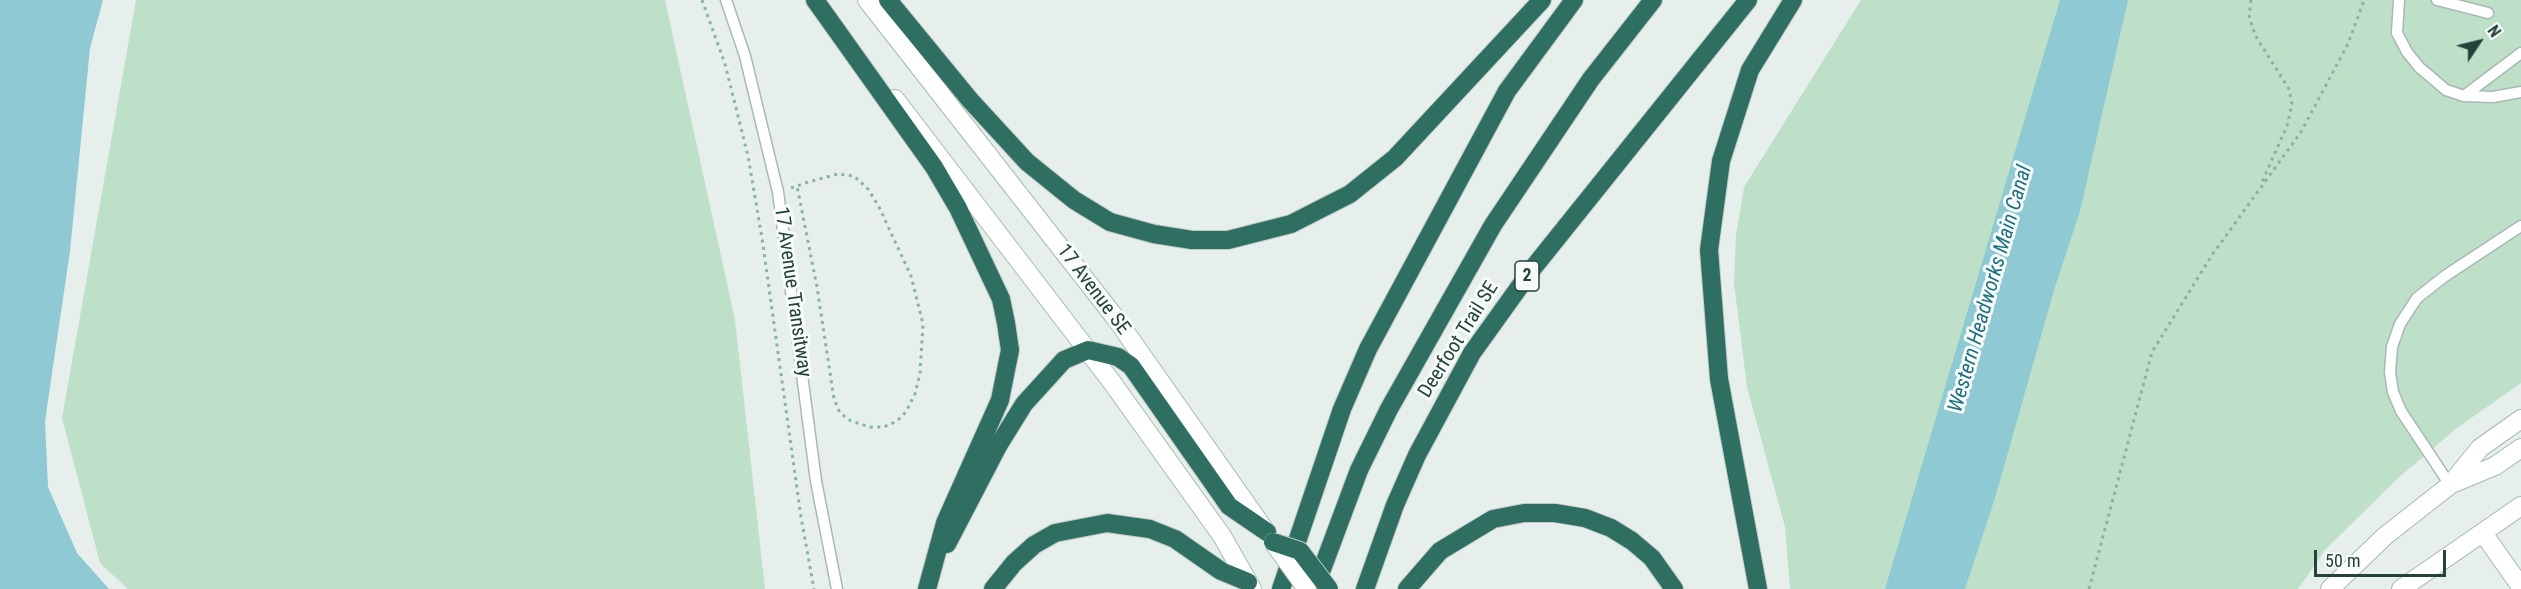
<!DOCTYPE html>
<style>
body{margin:0}
#map{position:relative;width:2521px;height:589px;overflow:hidden;background:#e6efeb;font-family:"Roboto Condensed",sans-serif}
canvas{display:block}
.north{position:absolute;left:2449px;top:12px;width:60px;height:60px;-webkit-text-stroke:4px #f7fbf9;paint-order:stroke;rotate:55deg;font-size:16px;font-weight:700;line-height:24px;text-align:center;color:#24423a}
.north::after{content:'';display:block;margin:auto;width:21px;height:27px;background:#24423a;clip-path:polygon(50% 0,100% 100%,50% 72%,0 100%)}
.scale{position:absolute;left:2314px;top:550px;width:132px;height:27px;box-sizing:border-box;border:3px solid #24423a;border-top:0;padding-left:8px;font-size:18px;line-height:21px;white-space:nowrap;color:#24423a;-webkit-text-stroke:4px #f7fbf9;paint-order:stroke}
</style>
<div id="map">
<canvas width="2521" height="589"></canvas>
<div class="north">N</div>
<div class="scale">50 m</div>
</div>
<script>
const c = document.querySelector('canvas').getContext('2d');
c.lineJoin = 'round';
function paint(path, color) { c.fillStyle = color; c.fill(path, 'evenodd'); }
const shape = rows => new Path2D(rows.map(r => 'M' + r).join(''));
function strokePath(path, color, width, dash) { c.strokeStyle = color; c.lineWidth = width; c.lineCap = dash ? 'butt' : 'round'; c.setLineDash(dash || []); c.stroke(path); }
function drawText(font, color, halo, rows, align = 'center') {
  c.font = font + ' "Roboto Condensed",sans-serif'; c.lineWidth = 6; c.setLineDash([]); c.textBaseline = 'middle'; c.strokeStyle = halo; c.fillStyle = color; for (const [text, x, y, turn = 0] of rows) {
    c.save(); c.translate(x, y); c.rotate((+turn || 0) * Math.PI / 180); c.textAlign = isNaN(turn) ? turn : align; if (halo) c.strokeText(text, 0, 0); c.fillText(text, 0, 0); c.restore();
  }
}
const green = shape([
 [136,0,665,0,735,320,765,589,128,589,100,563,62,418],
 [1861,0,2521,0,2521,383,2457,428,2398,478,2325,550,2298,589,1790,589,1785,527,1747,387,1734,283,1736,235,1744,187]
]);
const water = shape([
 [0,0,103,0,90,48,70,251,45,421,48,487,77,553,109,589,0,589],
 [2060,0,2128,0,2080,211,2055,287,1995,498,1965,589,1885,589]
]);
const path = shape([
 [702,0,725,64,748,156,762,238,801,517,814,589],
 [2251,0,2249,16,2255,35,2289,89,2292,104,2287,126,2262,182],
 [791,188,797,186,808,182,838,174,854,176,868,189,879,207,911,276,923,324,920,373,915,394,906,412,897,421,884,427,870,427,851,421,840,413,834,399,817,287,797,186],
 [2089,589,2152,352,2212,255,2301,132,2348,44,2364,0]
]);
const service = shape([
 [726,0,745,56,778,192,816,481,837,589],
 [2399,0,2397,33,2407,52,2419,67,2446,90,2464,96,2493,97,2521,92],
 [2437,0,2488,13],
 [2464,96,2521,53],
 [2450,485,2401,411,2393,392,2390,372,2392,347,2400,324,2417,298,2445,276,2521,226]
]);
const minor = shape([
 [2483,533,2521,587],
 [2401,589,2521,506]
]);
const tertiary = shape([
 [2454,483,2495,466,2521,448],
 [2330,589,2385,536,2450,485,2480,448,2521,419]
]);
const secondary = shape([
 [867,0,1117,320,1264,529],
 [895,99,1111,381,1222,536,1252,589]
]);
const motorway = shape([
 [815,0,934,167,958,208,1001,299,1006,323,1010,350,1000,400,945,523,927,589],
 [888,0,970,100,1027,162,1074,200,1110,222,1154,234,1192,240,1228,240,1291,224,1350,194,1395,158,1542,0],
 [947,544,998,446,1024,404,1064,360,1088,350,1118,357,1131,366,1229,506,1267,532],
 [1315,588,1359,470,1389,409,1493,225,1591,79,1653,0],
 [993,589,1014,563,1034,545,1055,533,1107,523,1150,529,1175,539,1221,571,1248,582],
 [1281,589,1342,409,1368,349,1507,91,1574,0],
 [1365,589,1395,505,1417,455,1472,353,1533,268,1748,0],
 [1407,589,1440,551,1493,519,1524,513,1555,513,1585,518,1611,528,1632,541,1652,558,1674,589],
 [1758,589,1719,379,1709,250,1721,161,1750,70,1793,0]
]);
const secondaryBridge = shape([
 [1273,542,1307,589]
]);
const motorwayBridge = shape([
 [1273,542,1300,551,1329,589]
]);
const shields = [
 [1527,276,24]
];
const shieldNames = [
 ["2",1527,276]
];
const streetNames = [
 ["17 Avenue SE",1093,290,53],
 ["17 Avenue Transitway",792,292,82],
 ["Deerfoot Trail SE",1459,340,-58]
];
const waterNames = [
 ["Western Headworks Main Canal",1991,289,-74]
];
paint(green, '#bfe0c8');
paint(water, '#8ec9d4');
strokePath(service, '#a8b8b2', 13);
strokePath(minor, '#a8b8b2', 20);
strokePath(tertiary, '#a8b8b2', 20);
strokePath(secondary, '#a4bbb3', 20);
strokePath(motorway, '#c2cac8', 20);
strokePath(path, '#86b3a5', 3, [3, 4.5]);
strokePath(service, '#fff', 10);
strokePath(minor, '#fff', 18);
strokePath(tertiary, '#fff', 18);
strokePath(secondary, '#fff', 18);
strokePath(motorway, '#2f6f62', 18);
strokePath(secondaryBridge, '#a4bbb3', 20, []);
strokePath(motorwayBridge, '#c2cac8', 20, []);
strokePath(secondaryBridge, '#fff', 18);
strokePath(motorwayBridge, '#2f6f62', 18);
for (const [x, y, w] of shields) { const box = new Path2D(); box.roundRect(x - w / 2, y - 15, w, 30, 4.5); c.fillStyle = '#f7fbf9'; c.fill(box); strokePath(box, '#24423a', 1.5); }
drawText('bold 18px', '#24423a', null, shieldNames);
drawText('20px', '#24423a', '#f7fbf9', streetNames);
drawText('italic 21px', '#1c6f80', '#f7fbf9', waterNames);
</script>
